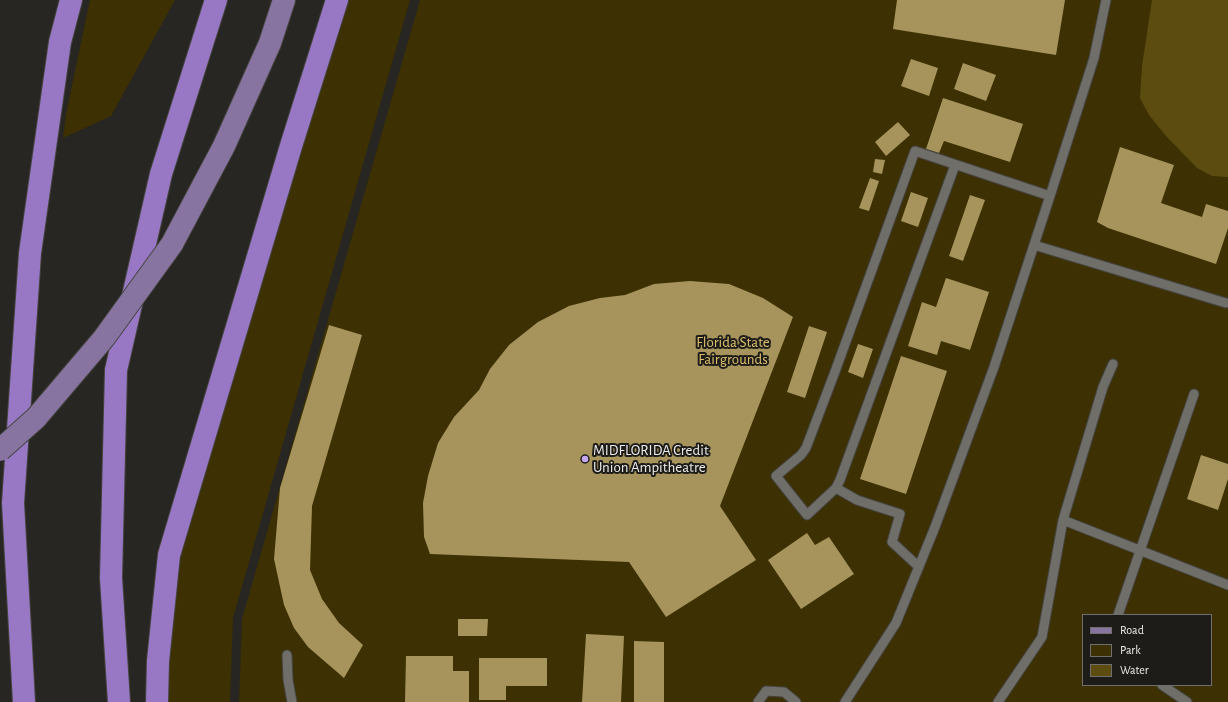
<!DOCTYPE html>
<style>
body{margin:0}
#map{position:relative;width:1228px;height:702px;overflow:hidden;background:#272622;font-family:"Alegreya Sans",sans-serif}
canvas{display:block}
.legend{position:absolute;left:1082px;top:614px;width:130px;height:72px;box-sizing:border-box;background:#1e1c19;border:1px solid #716f6d;margin:0;padding:5px 7px;list-style:none;font-size:12px;color:#edecea}
.legend li{display:flex;align-items:center;gap:8px;height:20px}
.legend b{width:20px;border:1px solid #716f6d}
</style>
<div id="map">
<canvas width="1228" height="702"></canvas>
<ul class="legend">
<li><b style="height:5px;background:#8874a0"></b>Road</li>
<li><b style="height:11px;background:#3d3002"></b>Park</li>
<li><b style="height:11px;background:#5d4c10"></b>Water</li>
</ul>
</div>
<script>
const c = document.querySelector('canvas').getContext('2d');
c.lineJoin = 'round';
function paint(path, color) { c.fillStyle = color; c.fill(path, 'evenodd'); }
const shape = rows => new Path2D(rows.map(r => 'M' + r).join(''));
function strokePath(path, color, width, dash) { c.strokeStyle = color; c.lineWidth = width; c.lineCap = dash ? 'butt' : 'round'; c.setLineDash(dash || []); c.stroke(path); }
function drawText(font, color, halo, rows, align = 'center') {
  c.font = font + ' "Alegreya Sans",sans-serif'; c.lineWidth = 4; c.setLineDash([]); c.textBaseline = 'middle'; c.strokeStyle = halo; c.fillStyle = color; for (const [text, x, y, turn = 0] of rows) {
    c.save(); c.translate(x, y); c.rotate((+turn || 0) * Math.PI / 180); c.textAlign = isNaN(turn) ? turn : align; if (halo) c.strokeText(text, 0, 0); c.fillText(text, 0, 0); c.restore();
  }
}
const green = shape([
 [90,0,175,0,111,116,63,138,66,114],
 [349,0,410,0,233,618,230,702,168,702,169,663,180,558,301,150],
 [420,0,1228,0,1228,702,239,702,242,619],
 [1083,615,1211,615,1211,685,1083,685]
]);
const water = shape([
 [1152,0,1228,0,1228,177,1212,176,1197,168,1166,136,1149,115,1140,98,1142,66]
]);
const building = shape([
 [897,0,1065,0,1056,55,893,29],
 [911,59,938,68,929,96,901,86],
 [963,63,996,75,986,101,954,89],
 [943,98,1023,124,1010,162,944,141,939,153,926,149],
 [898,122,910,135,886,156,875,142],
 [1120,147,1174,165,1161,203,1202,217,1206,204,1228,211,1228,228,1216,264,1108,228,1097,222],
 [875,159,885,160,882,174,873,172],
 [870,178,879,181,869,211,859,208],
 [911,192,928,198,918,227,901,221],
 [970,195,985,200,963,261,949,256],
 [946,278,989,292,970,350,941,341,937,355,908,346,922,302,936,307],
 [690,281,729,284,763,298,793,317,720,506,756,560,666,617,629,562,430,554,424,537,423,503,428,476,438,443,454,417,479,390,490,369,509,345,538,322,569,306,600,298,625,295,654,284],
 [329,325,362,335,312,506,310,570,322,599,339,623,363,645,344,678,308,647,294,628,284,605,274,559,280,488],
 [809,326,827,332,805,398,787,392],
 [858,344,873,349,863,378,848,372],
 [901,356,947,371,906,494,860,479],
 [1201,455,1228,464,1228,479,1218,510,1187,499],
 [807,533,815,545,829,537,854,574,801,609,768,560],
 [458,619,488,619,487,636,458,636],
 [586,634,624,636,621,702,582,702],
 [634,641,664,642,664,702,634,702],
 [406,656,453,656,453,671,469,671,469,702,405,702],
 [479,658,547,658,547,686,506,686,506,700,479,700]
]);
const lane = shape([
 [955,165,840,480,836,488,807,515,776,476,801,455,806,448,836,369,915,151,1050,196],
 [1034,245,1226,303],
 [836,488,857,500,900,514,892,542,919,567],
 [1063,520,1228,585],
 [1118,615,1194,394],
 [287,655,288,680,292,702],
 [1162,685,1187,702],
 [758,702,766,691,784,692,796,702],
 [845,702,896,623,935,527,994,367,1050,196,1094,58,1106,0],
 [998,702,1042,637,1063,520,1103,387,1113,364]
]);
const primary = shape([
 [172,244,224,146,270,43,284,0]
]);
const highway = shape([
 [24,702,13,503,30,253,60,42,71,0],
 [119,702,111,578,116,370,161,174,216,0],
 [157,702,158,661,169,555,291,146,337,0]
]);
const primaryBridge = shape([
 [0,450,36,418,104,338,172,244]
]);
const markers = [
 [585,459,4,"#c5a7f1"]
];
const parkNames = [
 ["Florida State",733,342],
 ["Fairgrounds",733,359]
];
const poiNames = [
 ["MIDFLORIDA Credit",593,450],
 ["Union Ampitheatre",593,467]
];
paint(green, '#3d3002');
paint(water, '#5d4c10');
paint(building, '#a7945c');
strokePath(lane, '#454441', 11);
strokePath(primary, '#454441', 24);
strokePath(highway, '#454441', 24);
strokePath(lane, '#6f6e69', 9);
strokePath(primary, '#8874a0', 22);
strokePath(highway, '#9878c4', 22);
strokePath(primaryBridge, '#454441', 24, []);
strokePath(primaryBridge, '#8874a0', 22);
for (const [x, y, r, color] of markers) { const dot = new Path2D(); dot.arc(x, y, r, 0, 2 * Math.PI); c.fillStyle = color; c.fill(dot); strokePath(dot, '#1e1c19', 1.5); }
drawText('15px', '#dcc16d', '#1e1c19', parkNames);
drawText('15px', '#edecea', '#1e1c19', poiNames, 'left');
</script>
